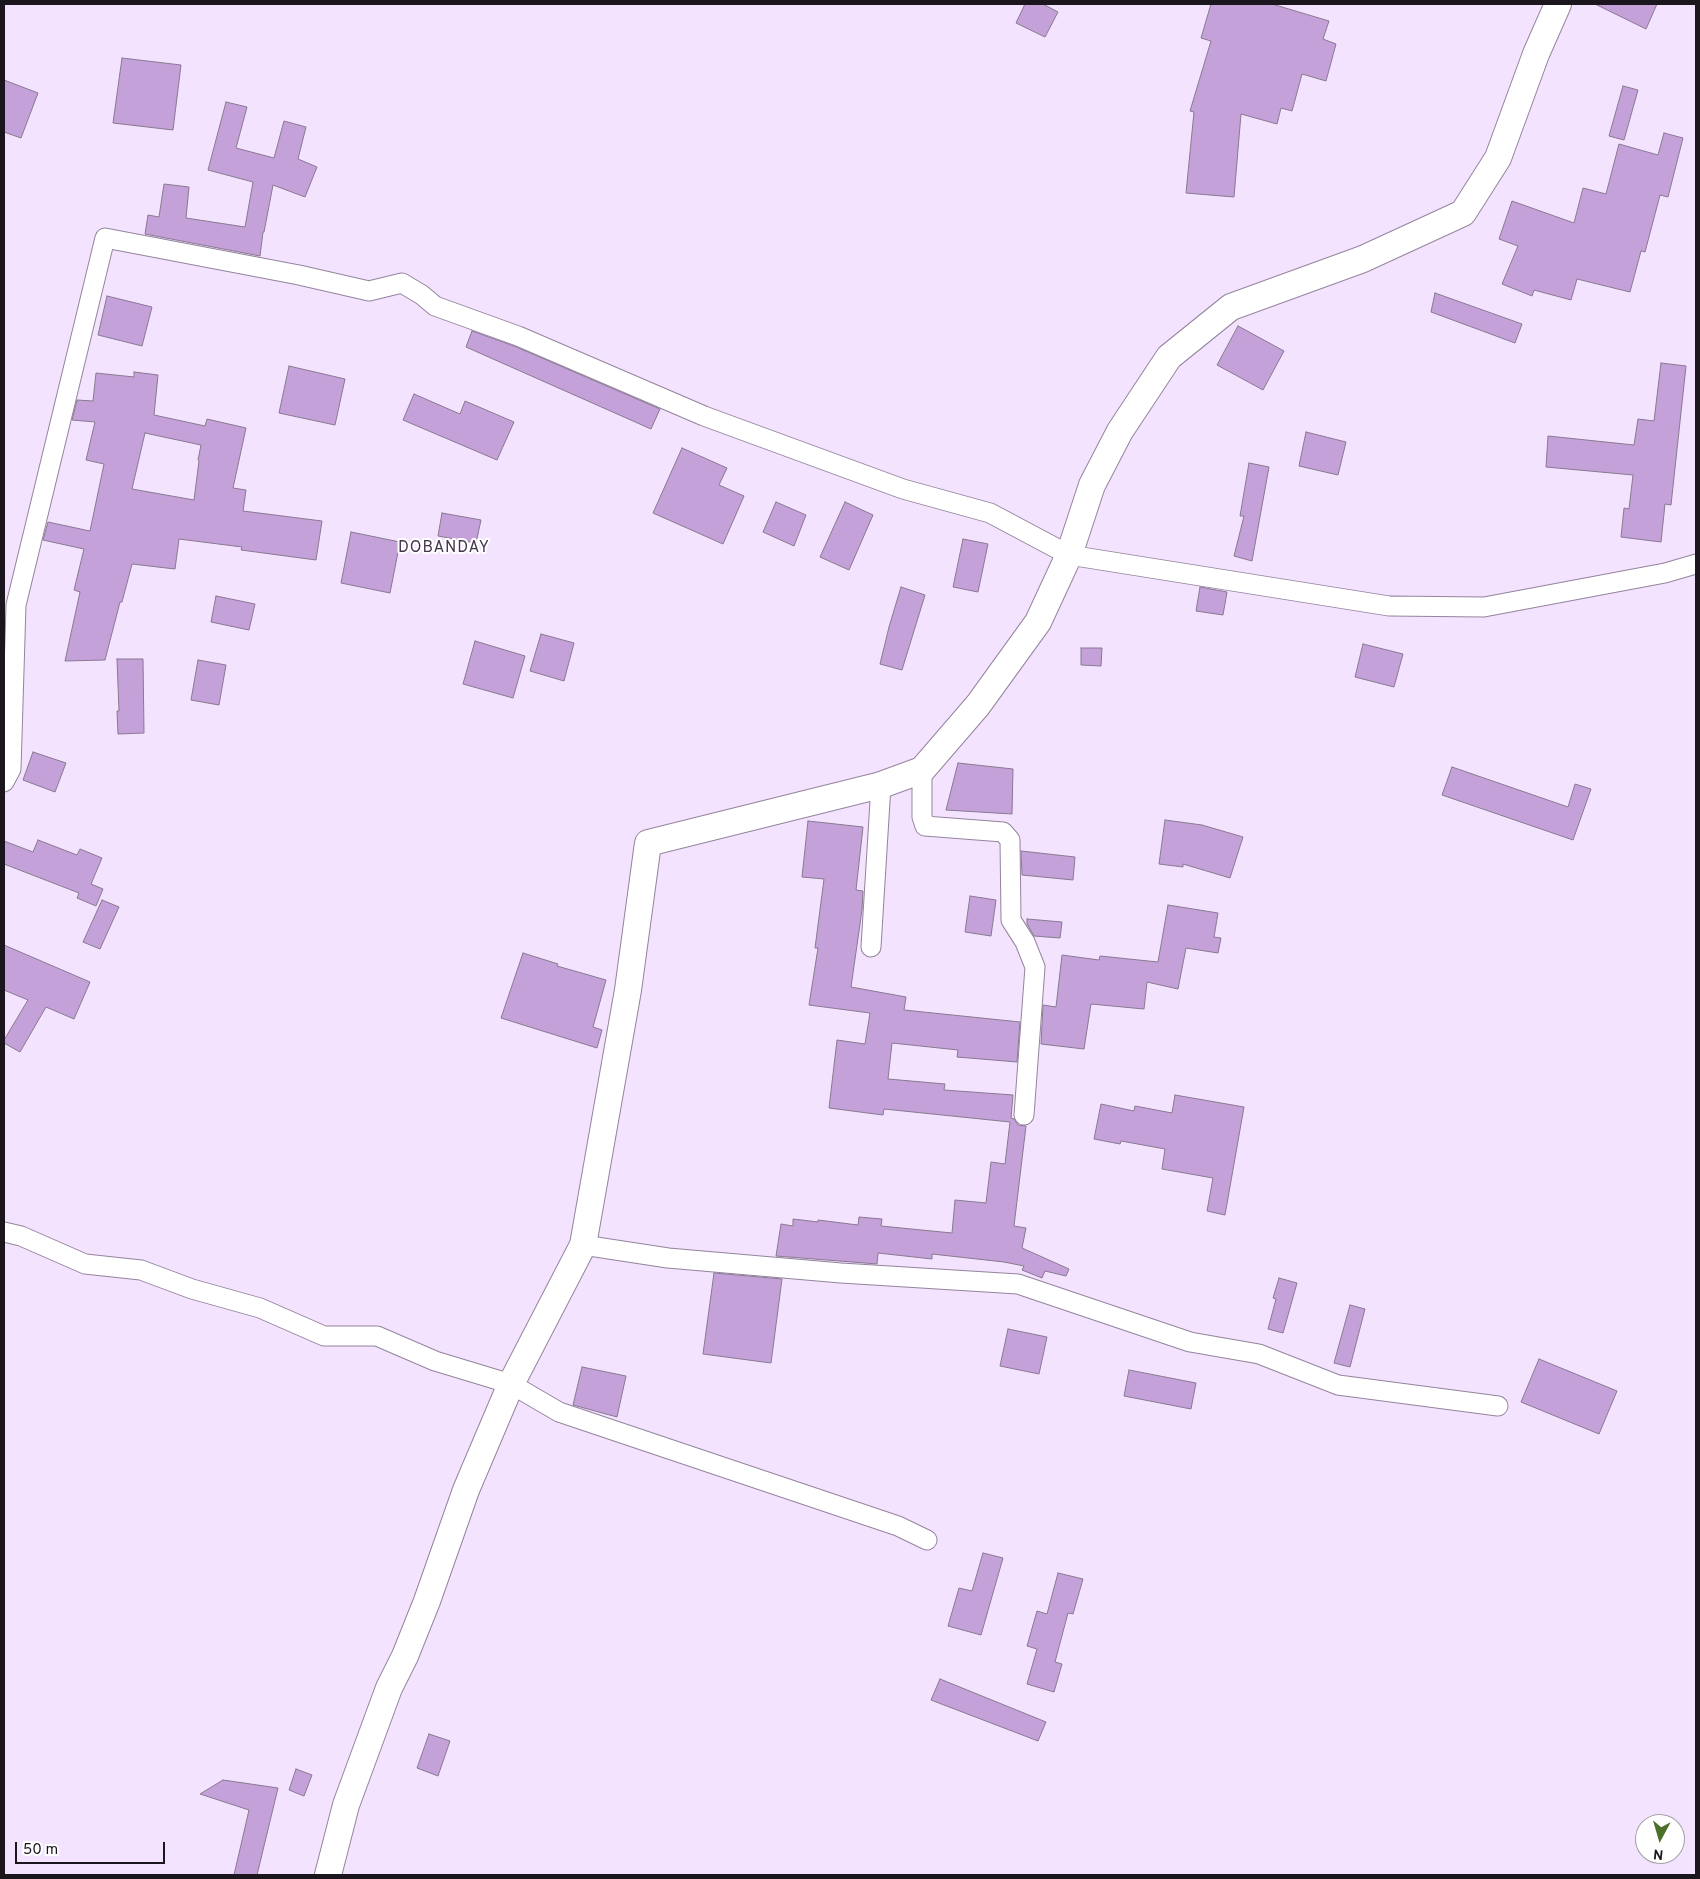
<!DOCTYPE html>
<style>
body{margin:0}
#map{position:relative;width:1700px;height:1879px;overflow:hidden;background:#f4e3fe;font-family:Overpass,sans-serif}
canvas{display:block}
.frame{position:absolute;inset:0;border:5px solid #1b151e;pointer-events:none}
.north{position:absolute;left:1635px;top:1814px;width:50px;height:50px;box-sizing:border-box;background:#fff;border:1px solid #a4a1a5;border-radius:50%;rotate:186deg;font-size:14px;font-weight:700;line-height:20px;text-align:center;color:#1b151e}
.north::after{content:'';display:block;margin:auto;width:18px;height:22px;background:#4b702a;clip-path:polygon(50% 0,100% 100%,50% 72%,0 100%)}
.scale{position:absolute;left:15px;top:1842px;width:150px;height:22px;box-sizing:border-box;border:2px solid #1b151e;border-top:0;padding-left:6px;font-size:15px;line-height:18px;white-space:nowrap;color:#1b151e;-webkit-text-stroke:4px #fff;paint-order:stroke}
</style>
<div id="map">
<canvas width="1700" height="1879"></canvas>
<div class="frame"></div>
<div class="north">N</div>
<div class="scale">50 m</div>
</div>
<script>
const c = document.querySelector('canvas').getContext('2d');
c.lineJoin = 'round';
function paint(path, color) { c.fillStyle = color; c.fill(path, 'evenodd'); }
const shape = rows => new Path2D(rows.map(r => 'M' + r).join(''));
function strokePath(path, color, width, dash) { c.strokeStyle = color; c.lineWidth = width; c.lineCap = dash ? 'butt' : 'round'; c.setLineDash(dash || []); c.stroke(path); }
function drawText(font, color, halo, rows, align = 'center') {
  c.font = font + ' Overpass,sans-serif'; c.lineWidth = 4; c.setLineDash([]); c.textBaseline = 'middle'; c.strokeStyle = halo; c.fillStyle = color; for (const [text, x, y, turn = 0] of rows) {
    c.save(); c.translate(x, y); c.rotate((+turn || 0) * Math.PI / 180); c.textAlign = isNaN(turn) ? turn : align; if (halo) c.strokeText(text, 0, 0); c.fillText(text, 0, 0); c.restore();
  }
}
const building = shape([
 [1025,4,1043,4,1058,12,1045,37,1016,23,1025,4],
 [1211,4,1272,4,1329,21,1323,39,1336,44,1326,81,1302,74,1292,111,1281,108,1277,124,1241,114,1234,197,1186,193,1194,112,1190,111,1211,41,1201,38,1211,4],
 [1595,4,1657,4,1646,29,1595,4],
 [122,58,181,65,173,130,113,123,122,58],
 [4,80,38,93,21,138,4,132,4,80],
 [1623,86,1638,90,1624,140,1609,136,1623,86],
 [226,102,247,107,236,148,274,158,284,121,306,127,298,159,317,167,305,197,273,185,264,232,263,232,260,256,145,234,148,215,159,217,164,184,189,187,186,218,245,227,253,182,208,170,226,102],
 [1664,133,1683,138,1668,197,1660,195,1645,252,1641,251,1630,292,1577,279,1571,300,1534,290,1532,296,1502,284,1518,246,1499,239,1512,201,1574,223,1583,188,1606,194,1619,144,1658,155,1664,133],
 [1435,293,1522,324,1515,343,1431,312,1435,293],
 [107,296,152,307,142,346,98,335,107,296],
 [1238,326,1284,351,1263,390,1217,365,1238,326],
 [472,331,514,346,660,409,651,429,466,347,472,331],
 [1661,363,1686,366,1671,505,1665,504,1661,542,1621,537,1624,508,1629,509,1633,475,1546,467,1548,436,1634,445,1638,419,1654,421,1661,363],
 [289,366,345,379,335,425,279,413,289,366],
 [134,372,158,375,154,415,205,426,207,419,246,428,233,488,246,490,243,511,322,521,316,560,241,550,242,547,179,539,175,569,132,564,122,602,120,602,105,660,65,661,80,592,74,590,84,549,43,540,48,522,90,531,104,464,86,460,95,422,72,420,77,400,93,401,96,373,134,377,134,372],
 [145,433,201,445,198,460,199,461,194,500,132,489,145,433],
 [414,394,460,414,465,401,514,422,497,460,403,420,414,394],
 [1306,432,1346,442,1338,475,1299,466,1306,432],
 [682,448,727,468,719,485,744,496,723,544,653,513,682,448],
 [1249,463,1269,467,1252,561,1234,556,1244,516,1240,516,1249,463],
 [776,502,806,515,794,546,763,532,776,502],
 [845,502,873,515,849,570,820,557,845,502],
 [442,513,481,520,476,543,438,536,442,513],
 [351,532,400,542,390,593,341,583,351,532],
 [963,539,988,544,978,592,953,587,963,539],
 [901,587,925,595,902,670,880,664,889,627,901,587],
 [1200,587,1227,592,1223,615,1196,611,1200,587],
 [216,596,255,604,249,630,211,622,216,596],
 [541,634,574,643,564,681,530,671,541,634],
 [475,641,525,656,513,698,463,684,475,641],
 [1363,644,1403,654,1394,687,1355,677,1363,644],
 [1081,648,1102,648,1101,666,1081,665,1081,648],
 [117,659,143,659,144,733,118,734,117,711,119,711,117,659],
 [198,660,226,665,219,705,191,700,198,660],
 [33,752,66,763,55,792,23,780,33,752],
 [958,763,1013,769,1012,814,946,810,958,763],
 [1452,767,1568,807,1575,784,1591,789,1573,840,1442,795,1452,767],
 [1165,820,1202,825,1243,837,1230,878,1183,864,1183,867,1159,864,1165,820],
 [808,821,863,827,856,890,863,891,862,910,851,987,906,997,904,1010,1020,1022,1017,1062,957,1057,958,1050,892,1043,888,1079,945,1084,944,1090,1013,1095,1011,1118,1014,1119,1018,1125,1026,1126,1014,1226,1026,1228,1022,1248,1069,1269,1066,1276,1045,1271,1042,1278,1022,1270,1024,1266,1004,1262,932,1254,932,1259,878,1253,877,1264,776,1256,781,1224,793,1226,793,1219,818,1222,818,1220,858,1225,859,1217,882,1219,881,1226,952,1233,955,1200,986,1203,991,1162,1005,1164,1010,1122,884,1109,883,1115,829,1108,837,1040,865,1044,870,1013,809,1005,818,948,815,948,824,879,802,877,808,821],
 [38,840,77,855,80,849,102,858,91,884,103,889,96,906,77,898,79,893,4,864,4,841,33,852,38,840],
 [1021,851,1075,857,1073,880,1022,875,1021,851],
 [970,896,996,900,991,936,965,932,970,896],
 [102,900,119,907,100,949,83,942,102,900],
 [1168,905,1218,913,1214,937,1221,938,1218,953,1186,948,1178,989,1147,982,1144,1009,1091,1004,1084,1049,1041,1044,1043,1005,1056,1007,1062,955,1099,960,1100,956,1158,962,1168,905],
 [1027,919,1062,922,1060,938,1034,936,1027,924,1027,919],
 [4,945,90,982,74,1019,46,1007,20,1052,4,1043,4,1040,28,1000,4,990,4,945],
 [523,953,558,964,557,966,606,980,593,1027,602,1030,597,1048,501,1018,523,953],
 [1175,1095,1244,1107,1225,1215,1207,1211,1213,1178,1162,1169,1165,1149,1121,1141,1120,1144,1094,1139,1101,1104,1134,1111,1135,1106,1172,1113,1175,1095],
 [714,1273,782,1279,771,1363,703,1354,714,1273],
 [1279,1278,1297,1283,1283,1333,1268,1329,1276,1299,1273,1298,1279,1278],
 [1350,1305,1365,1309,1350,1367,1334,1363,1350,1305],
 [1008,1329,1047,1337,1039,1374,1000,1366,1008,1329],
 [1539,1359,1617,1391,1599,1434,1521,1402,1539,1359],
 [582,1367,626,1376,617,1417,573,1405,582,1367],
 [1129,1370,1196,1383,1191,1409,1124,1396,1129,1370],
 [983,1553,1003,1558,981,1635,948,1626,959,1588,972,1591,983,1553],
 [1058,1573,1083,1579,1073,1614,1068,1613,1055,1662,1062,1664,1054,1692,1027,1684,1037,1649,1027,1646,1037,1611,1047,1614,1058,1573],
 [940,1679,1046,1722,1038,1741,931,1700,940,1679],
 [429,1734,450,1741,438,1776,417,1768,429,1734],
 [296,1769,312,1775,304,1796,289,1790,296,1769],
 [223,1780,278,1788,257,1875,234,1875,249,1810,200,1794,223,1780]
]);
const street = shape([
 [922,770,922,817,925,826,1003,832,1010,840,1011,920,1025,942,1035,967,1024,1115],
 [4,782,11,769,16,605,105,238,299,275,369,291,402,283,422,295,435,306,518,336,704,416,903,489,990,513,1069,555,1389,606,1484,607,1665,573,1696,564],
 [871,947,881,785],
 [4,1232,21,1236,85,1264,141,1270,192,1289,260,1308,324,1336,377,1336,435,1361,511,1384,559,1412,898,1526,927,1540],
 [583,1245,668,1258,841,1273,1018,1284,1190,1342,1259,1354,1338,1385,1498,1406]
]);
const secondary = shape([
 [328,1875,346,1805,389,1688,405,1656,427,1601,466,1490,511,1384,583,1245,628,990,648,843,881,785,922,770,978,705,1038,622,1069,555,1092,485,1120,431,1169,357,1231,307,1363,259,1463,213,1498,158,1536,54,1558,4]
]);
const quarterNames = [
 ["DOBANDAY",444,549]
];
paint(building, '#c4a1d8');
strokePath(building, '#887991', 1);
strokePath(street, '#94849d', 21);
strokePath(secondary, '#94849d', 28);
strokePath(street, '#fff', 19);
strokePath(secondary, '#fff', 26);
c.letterSpacing = '1px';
drawText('16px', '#413349', '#fff', quarterNames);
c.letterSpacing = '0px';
</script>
